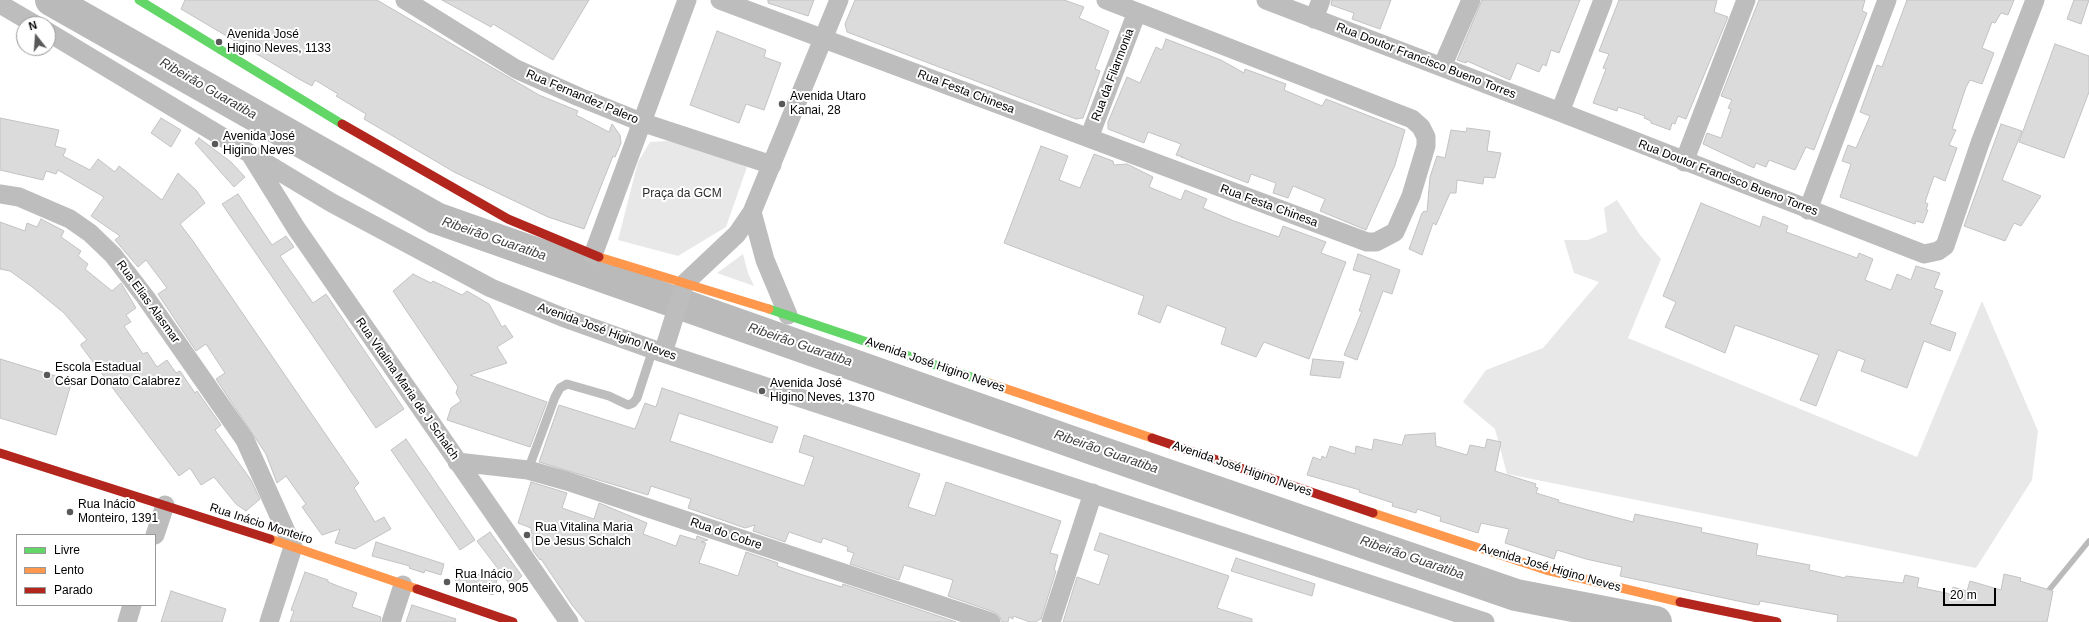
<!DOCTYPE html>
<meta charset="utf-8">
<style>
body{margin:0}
#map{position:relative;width:2089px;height:622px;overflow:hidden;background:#fff;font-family:Arial,sans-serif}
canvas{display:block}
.legend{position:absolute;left:16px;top:534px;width:140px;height:72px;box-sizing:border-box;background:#fff;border:1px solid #999;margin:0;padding:5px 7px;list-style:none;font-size:12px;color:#000}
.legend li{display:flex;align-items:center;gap:8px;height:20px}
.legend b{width:20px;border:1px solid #999}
.north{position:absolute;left:16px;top:16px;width:40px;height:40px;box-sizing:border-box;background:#fff;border:1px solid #999;border-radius:50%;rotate:343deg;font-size:11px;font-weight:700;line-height:16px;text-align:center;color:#000}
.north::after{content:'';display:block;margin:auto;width:14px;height:18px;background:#595959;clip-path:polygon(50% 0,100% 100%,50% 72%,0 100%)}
.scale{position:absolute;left:1943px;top:588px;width:53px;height:18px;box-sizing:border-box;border:2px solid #000;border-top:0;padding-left:5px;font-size:12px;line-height:14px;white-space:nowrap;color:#000;-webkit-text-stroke:3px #fff;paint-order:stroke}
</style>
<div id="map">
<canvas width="2089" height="622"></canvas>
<ul class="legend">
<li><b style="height:5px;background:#63d668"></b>Livre</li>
<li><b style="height:5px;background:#ff974d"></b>Lento</li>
<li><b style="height:5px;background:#b3261e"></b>Parado</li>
</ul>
<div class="north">N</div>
<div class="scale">20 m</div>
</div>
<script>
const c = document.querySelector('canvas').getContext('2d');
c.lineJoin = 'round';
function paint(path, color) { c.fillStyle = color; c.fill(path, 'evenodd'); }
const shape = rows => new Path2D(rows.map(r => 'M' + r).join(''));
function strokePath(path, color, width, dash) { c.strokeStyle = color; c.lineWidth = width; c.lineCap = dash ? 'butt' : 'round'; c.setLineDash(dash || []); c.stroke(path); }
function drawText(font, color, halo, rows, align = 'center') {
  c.font = font + ' Arial,sans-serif'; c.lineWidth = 4; c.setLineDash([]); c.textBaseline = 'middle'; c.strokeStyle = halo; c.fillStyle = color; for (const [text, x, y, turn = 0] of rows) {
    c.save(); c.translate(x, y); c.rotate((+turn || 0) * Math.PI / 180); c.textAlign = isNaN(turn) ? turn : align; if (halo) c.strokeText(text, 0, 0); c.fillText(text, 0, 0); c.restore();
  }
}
const green = shape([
 [666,141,691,143,747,167,726,227,678,256,618,240,638,162,650,142],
 [1617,200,1640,235,1661,259,1628,338,1917,457,1982,301,2038,431,2032,480,1976,568,1507,474,1495,429,1463,402,1486,370,1543,348,1599,282,1574,273,1564,240,1588,240,1607,232,1604,208],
 [743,254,748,273,754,286,717,273]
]);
const stream = shape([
 [2045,595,2089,541]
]);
const river = shape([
 [51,0,436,218,1098,451,1516,595,1656,622]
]);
const building = shape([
 [185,0,377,0,539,95,578,111,576,115,609,132,612,124,620,135,621,143,615,157,613,156,584,229,548,217,454,172,364,119,366,114,336,96,338,94,315,80,312,86,299,79,181,9,185,0],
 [442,0,589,0,553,60,493,24,491,27,442,0],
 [768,0,814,0,808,16,768,3,768,0],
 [855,0,1064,0,1084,7,1079,18,1109,31,1095,69,1100,71,1083,118,1076,119,847,32,845,24,855,0],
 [1332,0,1391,0,1380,29,1352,19,1354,13,1331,5,1332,0],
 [1482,0,1580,0,1559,53,1551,50,1546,66,1543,64,1539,72,1517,63,1510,80,1467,61,1466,63,1457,60,1482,0],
 [1619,0,1717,0,1714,12,1728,17,1686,119,1678,116,1675,124,1672,123,1670,130,1651,123,1651,121,1644,118,1645,116,1618,107,1617,111,1593,103,1606,69,1603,68,1609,54,1599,51,1619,0],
 [1759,0,1865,0,1862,11,1867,13,1814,150,1806,147,1795,170,1769,160,1766,167,1756,163,1754,168,1703,144,1707,133,1721,138,1731,109,1728,108,1732,100,1721,96,1759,0],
 [1907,0,2014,0,2008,15,2001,13,1995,23,1992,22,1982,48,1994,53,1982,84,1970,80,1966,87,1952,129,1956,130,1949,145,1957,148,1945,181,1934,176,1925,202,1928,204,1926,210,1928,210,1923,223,1916,221,1915,224,1840,197,1851,164,1842,161,1848,145,1856,148,1870,116,1860,112,1877,65,1882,67,1907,0],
 [2074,0,2089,0,2081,24,2067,19,2074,0],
 [717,31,766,50,764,57,781,63,764,110,746,104,739,123,690,105,717,31],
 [1166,39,1221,60,1244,73,1245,69,1286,84,1284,90,1322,106,1326,99,1405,130,1395,165,1366,230,1320,211,1325,199,1293,186,1288,198,1273,193,1276,183,1251,174,1248,183,1181,157,1183,157,1176,155,1181,144,1148,132,1144,143,1108,129,1108,122,1127,77,1140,83,1156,47,1162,50,1166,39],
 [2055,44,2089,56,2089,92,2064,158,2019,142,2055,44],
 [0,118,59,130,55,146,66,149,63,156,90,170,98,159,115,172,119,166,162,200,178,173,196,190,205,203,180,224,193,241,359,483,354,488,375,522,384,517,391,529,355,549,335,543,340,529,322,535,302,507,306,504,286,476,277,483,266,454,216,379,225,373,206,344,196,351,158,294,167,288,146,260,138,267,115,240,120,236,91,216,104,197,58,170,56,174,46,171,43,180,0,170,0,118],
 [161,118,181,130,171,147,151,133,161,118],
 [2001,124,2022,131,2002,180,2041,196,2021,226,2014,223,2005,241,1964,226,2001,124],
 [1467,128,1490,131,1487,151,1501,153,1495,178,1484,177,1483,184,1457,180,1456,193,1450,193,1436,225,1433,223,1422,255,1409,249,1422,213,1424,211,1427,212,1430,177,1437,156,1445,158,1451,130,1466,132,1467,128],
 [199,138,231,162,245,177,234,187,195,143,199,138],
 [1041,146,1068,156,1059,180,1080,188,1094,154,1113,161,1114,165,1127,164,1153,177,1149,187,1181,200,1185,190,1207,199,1203,208,1234,221,1279,237,1283,226,1326,242,1321,253,1346,262,1309,359,1264,342,1256,357,1221,344,1226,328,1167,305,1160,323,1138,314,1144,296,1004,243,1041,146],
 [238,194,272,245,286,236,294,247,280,256,313,303,326,294,404,409,376,428,222,204,238,194],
 [1701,203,1760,227,1763,216,1788,226,1786,232,1857,258,1859,253,1873,259,1865,280,1891,290,1897,274,1911,280,1916,266,1940,273,1934,288,1943,291,1930,324,1956,333,1950,351,1924,341,1907,388,1861,371,1865,360,1838,350,1816,406,1800,400,1819,355,1735,325,1725,353,1665,327,1676,302,1663,296,1701,203],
 [41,219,64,231,61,237,81,251,78,256,88,264,85,269,112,291,121,283,136,308,126,315,131,322,124,326,143,354,147,352,157,367,167,360,176,373,180,371,195,393,197,391,221,425,215,430,251,480,260,499,246,511,236,504,214,477,201,485,190,468,179,476,81,346,81,344,87,340,64,313,31,286,10,271,0,269,0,222,25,231,27,223,37,227,41,219],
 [1358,254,1400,270,1392,294,1383,291,1357,360,1344,355,1362,311,1359,311,1371,275,1353,270,1358,254],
 [413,274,431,283,433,281,462,295,467,291,489,304,502,327,505,325,513,337,497,347,507,363,470,375,547,402,530,447,447,420,451,408,461,401,456,393,458,387,393,291,413,274],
 [0,359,72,381,56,435,0,418,0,359],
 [1313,359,1344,362,1340,378,1310,375,1313,359],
 [662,388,778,427,772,443,679,413,670,441,709,454,804,486,814,457,799,452,804,435,920,474,908,507,935,516,946,482,1061,521,1050,553,1058,555,1054,570,1056,571,1041,619,1035,622,1030,622,1013,616,1013,619,1009,617,1008,622,1002,622,999,615,994,612,948,596,953,580,904,565,899,580,850,564,854,553,847,551,848,547,823,538,821,543,789,532,785,542,753,531,755,525,745,528,688,508,691,499,651,486,648,495,539,462,559,405,635,429,645,403,656,407,662,388],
 [1435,433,1436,446,1467,455,1470,445,1485,448,1487,439,1501,442,1495,471,1536,484,1535,487,1538,488,1536,493,1559,500,1558,502,1633,522,1635,514,1702,528,1701,532,1758,544,1756,555,1810,565,1809,570,1845,578,1846,576,1903,583,1905,575,1919,578,1917,587,1951,594,1953,587,1967,591,1970,581,2001,590,2004,574,2021,578,2020,581,2053,591,2047,622,1837,622,1838,615,1760,601,1759,605,1752,604,1620,576,1622,567,1586,559,1557,550,1554,559,1505,543,1509,529,1481,523,1478,533,1440,521,1441,517,1417,509,1416,513,1392,506,1393,503,1359,492,1360,490,1307,475,1313,457,1321,460,1322,456,1326,458,1330,446,1355,454,1356,446,1372,450,1374,439,1402,445,1405,435,1435,433],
 [406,439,475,540,460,550,391,450,406,439],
 [531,482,567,493,562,508,594,519,599,503,647,523,643,534,676,546,680,535,696,540,697,536,708,540,701,542,706,543,699,563,718,569,738,576,746,552,778,563,777,566,803,575,842,587,843,584,956,622,586,622,572,605,541,559,540,560,533,551,531,528,518,523,531,482],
 [490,532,522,576,511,586,477,541,490,532],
 [1100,533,1229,576,1217,608,1252,619,1252,622,1063,622,1077,577,1099,585,1109,555,1094,550,1100,533],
 [376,542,444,564,441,575,425,570,424,573,409,568,410,566,372,556,376,542],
 [1236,558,1315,584,1312,596,1231,571,1236,558],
 [455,568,497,580,493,595,455,583,458,571,455,568],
 [305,572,328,580,328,582,338,586,357,593,352,607,381,617,380,622,290,622,294,611,291,610,305,572],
 [171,591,226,609,222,622,161,622,171,591],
 [412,605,456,619,455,622,406,622,412,605]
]);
const lane = shape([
 [528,470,555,397,560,388,567,384,609,396,628,405,633,403,637,398,653,349]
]);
const street = shape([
 [405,0,516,69,579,97,641,122,772,165],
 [720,0,1367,242,1376,242,1395,232,1411,196,1426,146,1426,137,1421,127,1412,119,1106,0],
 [1266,0,1560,112,1924,254,1938,251,1945,246,1980,143,2035,0],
 [0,4,34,24],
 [1314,19,1321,0],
 [48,32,332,203,491,288,562,317,663,353,1485,622],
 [1442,67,1471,0],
 [1560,112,1603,0],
 [1089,138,1137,12],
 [252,157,296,228,569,622],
 [1684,162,1746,0],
 [0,194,19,197,70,219,90,233,113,255,146,298,245,440,293,547,269,622],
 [1808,210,1887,0],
 [752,212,765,260,788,315],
 [593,255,687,0],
 [663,353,685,283,737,234,752,212,839,0],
 [457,462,528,470,567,481,991,622],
 [155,535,165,505],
 [127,622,132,605],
 [391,622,403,585],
 [1051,622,1093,493]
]);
const fast = shape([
 [139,0,342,124],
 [769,309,989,383]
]);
const slow = shape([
 [599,257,769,309],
 [989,383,1152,438],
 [1373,513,1546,570,1680,602],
 [270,539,417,589]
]);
const jam = shape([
 [342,124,508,219,599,257],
 [1152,438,1373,513],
 [0,453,270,539],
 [417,589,513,622],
 [1680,602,1777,622]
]);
const markers = [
 [219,42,4,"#595959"],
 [782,104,4,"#595959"],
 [215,144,4,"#595959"],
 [47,375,4,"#595959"],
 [762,391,4,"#595959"],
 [70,512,4,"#595959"],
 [527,535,4,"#595959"],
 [447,582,4,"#595959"]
];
const poiNames = [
 ["Avenida José",227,35],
 ["Higino Neves, 1133",227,49],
 ["Avenida Utaro",790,97],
 ["Kanai, 28",790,111],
 ["Avenida José",223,137],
 ["Higino Neves",223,151],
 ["Escola Estadual",55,368],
 ["César Donato Calabrez",55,382],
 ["Avenida José",770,384],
 ["Higino Neves, 1370",770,398],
 ["Rua Inácio",78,505],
 ["Monteiro, 1391",78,519],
 ["Rua Vitalina Maria",535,528],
 ["De Jesus Schalch",535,542],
 ["Rua Inácio",455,575],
 ["Monteiro, 905",455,589]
];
const streetNames = [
 ["Rua Doutor Francisco Bueno Torres",1426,61,21],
 ["Rua da Filarmonia",1113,75,-69],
 ["Rua Festa Chinesa",966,92,21],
 ["Rua Fernandez Palero",582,97,23],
 ["Rua Doutor Francisco Bueno Torres",1728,178,21],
 ["Rua Festa Chinesa",1269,206,20],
 ["Rua Elias Alasmar",148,302,54],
 ["Avenida José Higino Neves",607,332,20],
 ["Avenida José Higino Neves",935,365,19],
 ["Rua Vitalina Maria de J Schalch",407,389,55],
 ["Avenida José Higino Neves",1242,469,19],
 ["Rua Inácio Monteiro",261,524,18],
 ["Rua do Cobre",726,534,19],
 ["Avenida José Higino Neves",1550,568,16]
];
const parkNames = [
 ["Praça da GCM",682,194]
];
const waterNames = [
 ["Ribeirão Guaratiba",208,89,30],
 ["Ribeirão Guaratiba",494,239,19],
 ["Ribeirão Guaratiba",800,345,19],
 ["Ribeirão Guaratiba",1106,452,19],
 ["Ribeirão Guaratiba",1412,558,19]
];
paint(green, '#e8e8e8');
strokePath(stream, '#bababa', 5.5);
strokePath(river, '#bababa', 32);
paint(building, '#dbdbdb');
strokePath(building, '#c3c3c3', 1);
strokePath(lane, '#bdbdbd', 9);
strokePath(street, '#bdbdbd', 19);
strokePath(fast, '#63d668', 9);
strokePath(slow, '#ff974d', 9);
strokePath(jam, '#b3261e', 9);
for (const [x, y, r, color] of markers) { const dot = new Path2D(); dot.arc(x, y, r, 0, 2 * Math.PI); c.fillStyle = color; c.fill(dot); strokePath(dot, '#fff', 1.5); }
drawText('12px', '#000', '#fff', poiNames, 'left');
drawText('12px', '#000', '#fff', streetNames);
drawText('12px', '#2c2c2c', '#fff', parkNames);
drawText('italic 13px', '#3d3d3d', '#fff', waterNames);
</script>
